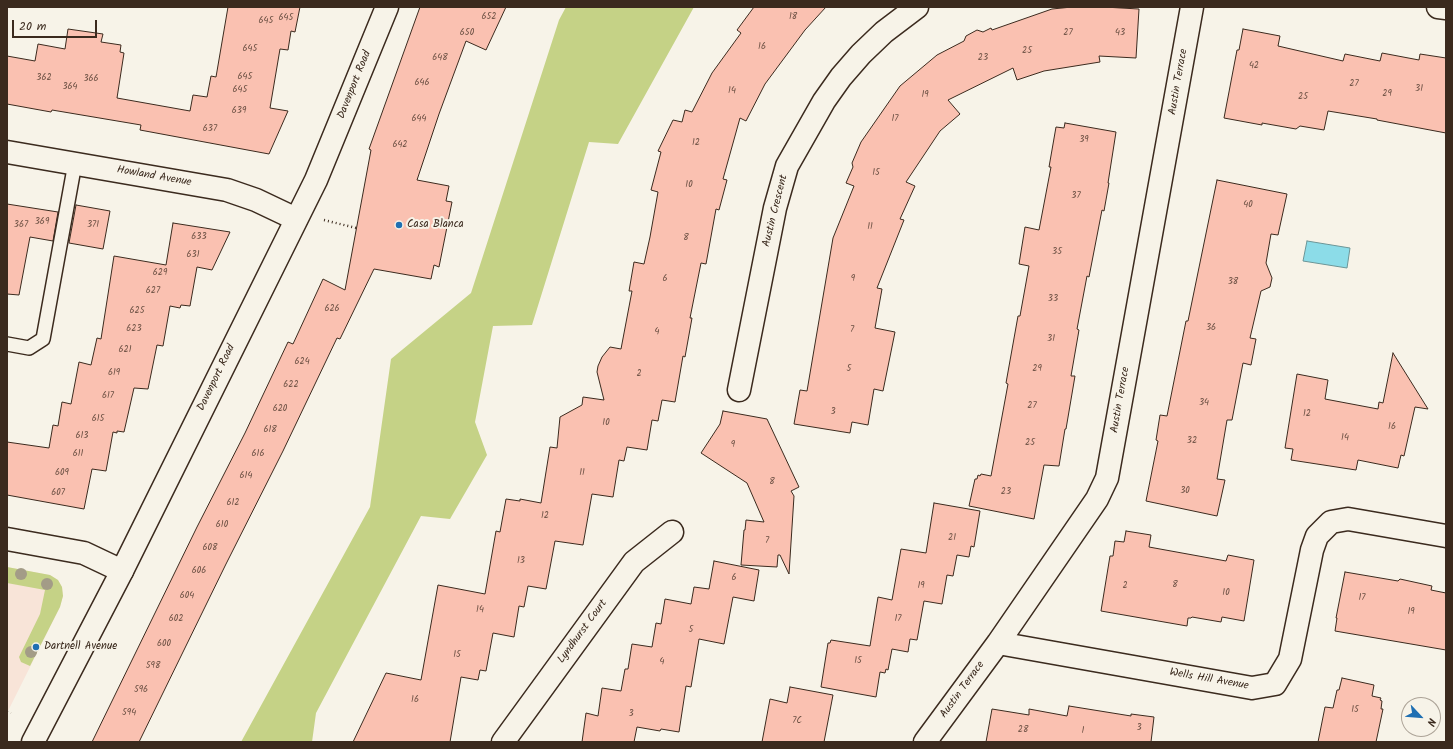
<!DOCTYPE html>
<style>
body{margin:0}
#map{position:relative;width:1453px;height:749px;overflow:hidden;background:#f7f3e8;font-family:Kalam,sans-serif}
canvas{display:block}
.frame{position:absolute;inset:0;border:8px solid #3b2a1e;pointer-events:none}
.north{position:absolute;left:1401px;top:697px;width:40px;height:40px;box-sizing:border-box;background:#f7f3e8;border:1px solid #aca397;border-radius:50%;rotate:116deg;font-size:11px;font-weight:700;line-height:16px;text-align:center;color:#3b2a1e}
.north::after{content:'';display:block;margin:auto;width:14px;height:18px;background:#1f6fb2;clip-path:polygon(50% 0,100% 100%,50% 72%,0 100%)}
.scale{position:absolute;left:12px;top:20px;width:85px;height:18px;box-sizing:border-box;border:2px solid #3b2a1e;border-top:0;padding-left:5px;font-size:12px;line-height:14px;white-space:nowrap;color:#3b2a1e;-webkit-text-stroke:3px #f7f3e8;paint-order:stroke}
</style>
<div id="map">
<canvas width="1453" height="749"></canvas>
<div class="frame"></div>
<div class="north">N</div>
<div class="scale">20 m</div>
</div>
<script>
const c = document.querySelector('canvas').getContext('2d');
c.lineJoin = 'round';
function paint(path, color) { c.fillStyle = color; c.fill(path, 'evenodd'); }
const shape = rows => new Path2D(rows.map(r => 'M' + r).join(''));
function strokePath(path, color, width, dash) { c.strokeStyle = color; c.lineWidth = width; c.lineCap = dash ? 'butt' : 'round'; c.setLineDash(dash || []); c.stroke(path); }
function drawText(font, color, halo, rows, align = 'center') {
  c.font = font + ' Kalam,sans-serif'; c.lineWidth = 4; c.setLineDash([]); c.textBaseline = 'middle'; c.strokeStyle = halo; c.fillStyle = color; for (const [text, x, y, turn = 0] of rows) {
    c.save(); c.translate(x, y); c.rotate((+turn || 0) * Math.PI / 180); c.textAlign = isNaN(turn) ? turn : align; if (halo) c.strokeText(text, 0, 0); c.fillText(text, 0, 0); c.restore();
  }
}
const built = shape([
 [7,567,50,575,58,580,62,587,63,596,60,607,7,713]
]);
const green = shape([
 [566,7,694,7,618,144,589,142,532,325,493,326,475,422,487,455,450,519,421,516,316,713,312,742,241,742,370,507,391,359,471,293,559,20],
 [7,567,50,575,58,580,62,587,63,596,60,607,30,666,21,662,19,657,40,614,45,590,7,583]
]);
const water = shape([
 [1307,241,1350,248,1347,268,1303,261,1307,241]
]);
const building = shape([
 [228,7,300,7,295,32,291,31,288,50,280,49,270,108,288,111,269,154,140,130,141,125,52,110,51,112,7,104,7,56,35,61,38,44,65,49,68,29,103,34,101,42,121,45,120,52,124,53,117,98,190,111,193,95,207,97,211,76,216,77,228,7],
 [420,7,506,7,486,50,466,41,439,114,417,180,449,186,446,201,452,202,439,267,434,265,431,279,374,269,340,339,337,338,283,451,226,564,139,742,92,742,197,527,245,433,288,342,293,344,323,279,345,290,371,150,369,149,420,7],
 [754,7,826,7,805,30,765,84,746,121,740,118,723,179,727,180,719,210,716,209,706,264,701,263,690,318,692,318,685,357,683,356,675,402,662,400,658,421,652,420,647,450,627,447,624,461,619,460,613,497,592,494,583,545,555,541,546,589,528,586,524,607,519,606,514,637,493,633,486,671,480,670,478,680,461,677,450,742,353,742,386,673,421,680,438,585,485,594,496,531,500,532,506,499,520,501,520,499,541,503,550,447,557,448,560,417,582,405,583,397,604,400,597,372,598,366,602,357,610,347,621,349,632,291,629,291,634,262,644,264,650,237,658,192,651,190,661,152,658,151,673,120,682,122,685,110,692,112,712,73,741,33,737,30,754,7],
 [1072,7,1104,7,1139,9,1136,58,1099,56,1100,62,1044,71,1017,80,1013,68,948,100,960,114,940,131,906,182,915,186,900,219,904,220,877,288,882,289,875,328,895,332,883,391,874,389,868,425,852,422,850,433,794,424,800,390,807,391,833,238,854,186,846,183,853,167,852,163,861,142,900,86,937,55,964,41,966,36,977,30,983,32,991,28,992,30,1052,9,1072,7],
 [1243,29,1280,36,1278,46,1343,61,1345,54,1380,61,1382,53,1419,60,1420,54,1446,58,1446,133,1377,120,1377,119,1328,111,1324,130,1300,126,1296,129,1262,123,1262,125,1224,118,1237,50,1239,50,1243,29],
 [1065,123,1116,132,1108,183,1109,183,1104,211,1102,210,1089,277,1087,276,1077,329,1079,330,1071,376,1075,376,1066,429,1065,429,1059,466,1044,465,1034,519,969,506,975,479,977,479,978,475,980,476,981,474,991,476,1008,384,1006,383,1018,316,1020,316,1029,266,1019,264,1025,227,1039,230,1051,167,1049,167,1056,127,1064,128,1065,123],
 [1217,180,1287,194,1278,235,1271,234,1266,263,1272,278,1270,287,1261,291,1250,338,1256,339,1251,365,1243,363,1232,420,1227,420,1217,479,1225,480,1217,516,1146,501,1158,441,1156,440,1160,415,1167,416,1186,321,1188,321,1217,180],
 [7,204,58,212,53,241,30,237,19,295,7,294,7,204],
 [76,205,110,211,103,249,69,243,76,205],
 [173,223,230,232,212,270,197,267,190,306,181,305,180,308,170,306,163,346,157,345,148,389,134,388,124,432,117,431,117,433,113,432,106,471,92,469,84,509,7,495,7,442,49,448,53,425,58,426,62,402,71,404,79,362,91,365,97,338,101,339,114,256,166,265,173,223],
 [1393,353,1428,409,1415,407,1404,456,1401,455,1398,468,1358,460,1356,470,1291,460,1293,449,1285,448,1297,374,1328,380,1325,399,1378,409,1379,402,1383,403,1393,353],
 [723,411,767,419,799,487,791,491,794,496,789,574,780,555,778,555,777,567,741,565,744,530,745,530,746,520,764,522,747,483,701,453,720,424,723,411],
 [934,503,980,511,974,547,971,546,969,557,957,555,953,576,947,575,942,604,924,601,917,640,910,639,908,652,892,649,888,670,886,669,885,673,880,672,876,697,821,687,828,643,830,643,831,640,870,646,878,597,892,600,901,549,926,553,934,503],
 [1126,531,1151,535,1149,547,1226,561,1228,555,1254,560,1244,621,1222,617,1221,622,1192,617,1191,618,1188,618,1187,626,1101,611,1110,556,1113,556,1115,541,1124,542,1126,531],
 [714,561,759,570,754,601,733,597,724,644,699,639,691,687,686,686,679,732,661,729,660,731,637,727,634,742,582,742,586,713,598,716,602,688,621,691,625,669,628,669,632,644,652,647,656,623,661,624,665,599,691,604,694,587,709,589,714,561],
 [1345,572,1398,581,1400,579,1432,586,1431,590,1446,593,1446,650,1335,631,1337,618,1336,618,1345,572],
 [1342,678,1374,685,1372,696,1381,698,1380,700,1382,701,1381,709,1383,709,1376,742,1318,742,1325,707,1333,708,1337,690,1339,690,1342,678],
 [790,687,833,695,824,742,762,742,770,699,787,703,790,687],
 [1069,706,1131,716,1131,714,1154,717,1151,742,986,742,992,709,1029,715,1029,709,1067,716,1069,706]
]);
const path = shape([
 [324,220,356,228],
 [7,712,11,713]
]);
const service = shape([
 [7,344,29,348,43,339,75,163]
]);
const minor = shape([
 [1438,7,1446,8],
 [7,152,227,190,256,200,296,219],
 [739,390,775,208,787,166,824,101,841,77,861,54,884,32,917,7],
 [7,539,84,553,122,571],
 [998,643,1252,688,1275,684,1290,659,1312,550,1317,536,1331,522,1348,519,1446,536],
 [503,742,634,562,672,532],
 [925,742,998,643,1097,499,1107,478,1192,7]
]);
const tertiary = shape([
 [33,742,122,571,316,180,387,7]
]);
const trees = [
 [21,574],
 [47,584],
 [31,652]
];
const markers = [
 [399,225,4,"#1f6fb2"],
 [36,647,4,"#1f6fb2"]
];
const numberNames = [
 ["652",489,17],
 ["18",793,17],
 ["645",286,18],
 ["645",266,21],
 ["650",467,33],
 ["27",1068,33],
 ["43",1120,33],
 ["16",762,47],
 ["645",250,49],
 ["25",1027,51],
 ["648",440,58],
 ["23",983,58],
 ["42",1254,66],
 ["645",245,77],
 ["362",44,78],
 ["366",91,79],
 ["646",422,83],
 ["27",1354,84],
 ["364",70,87],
 ["31",1419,89],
 ["645",240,90],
 ["14",732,91],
 ["29",1387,94],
 ["19",925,95],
 ["25",1303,97],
 ["639",239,111],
 ["644",419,119],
 ["17",895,119],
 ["637",210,129],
 ["39",1084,140],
 ["12",696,143],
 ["642",400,145],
 ["15",876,173],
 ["10",689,185],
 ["37",1076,196],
 ["40",1248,205],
 ["369",42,222],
 ["367",21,225],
 ["371",93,225],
 ["11",870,227],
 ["633",199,237],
 ["8",686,238],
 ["35",1057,252],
 ["631",193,255],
 ["629",160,273],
 ["6",665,279],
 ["9",853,279],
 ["38",1233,282],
 ["627",153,291],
 ["33",1053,299],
 ["626",332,309],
 ["625",137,311],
 ["36",1211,328],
 ["623",134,329],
 ["7",852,330],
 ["4",657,332],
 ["31",1051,339],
 ["621",125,350],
 ["624",302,362],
 ["5",849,369],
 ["29",1037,369],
 ["619",114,373],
 ["2",639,374],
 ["622",291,385],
 ["617",108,396],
 ["34",1204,403],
 ["27",1032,406],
 ["620",280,409],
 ["3",833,412],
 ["12",1307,414],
 ["615",98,419],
 ["10",606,423],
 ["16",1392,427],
 ["618",270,430],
 ["613",82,436],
 ["14",1345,438],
 ["32",1192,441],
 ["25",1030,443],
 ["9",733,445],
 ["611",78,454],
 ["616",258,454],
 ["609",62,473],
 ["11",582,473],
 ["614",246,476],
 ["8",772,482],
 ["30",1185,491],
 ["23",1006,492],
 ["607",58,493],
 ["612",233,503],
 ["12",545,516],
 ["610",222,525],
 ["21",952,538],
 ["7",767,541],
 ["608",210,548],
 ["13",521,561],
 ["606",199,571],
 ["6",734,578],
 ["8",1175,585],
 ["19",921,586],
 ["2",1125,586],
 ["10",1226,593],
 ["604",187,596],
 ["17",1362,598],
 ["14",480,610],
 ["19",1411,612],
 ["602",176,619],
 ["17",898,619],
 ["5",691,630],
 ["600",164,644],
 ["15",457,655],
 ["15",858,661],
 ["4",662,662],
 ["598",153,666],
 ["596",141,690],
 ["16",415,700],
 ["15",1355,710],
 ["594",129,713],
 ["3",631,714],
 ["7C",797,721],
 ["3",1139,728],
 ["28",1023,730],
 ["1",1083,731]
];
const streetNames = [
 ["Austin Terrace",1179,82,-80],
 ["Davenport Road",355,85,-68],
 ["Howland Avenue",154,177,10],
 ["Austin Crescent",776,211,-76],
 ["Davenport Road",217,378,-64],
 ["Austin Terrace",1121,400,-80],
 ["Lyndhurst Court",583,632,-54],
 ["Wells Hill Avenue",1209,680,10],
 ["Austin Terrace",963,690,-54]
];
const poiNames = [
 ["Casa Blanca",407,225],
 ["Dartnell Avenue",44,647]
];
paint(built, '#f8e4d8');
paint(green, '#c5d286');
paint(water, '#8cdce8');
strokePath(water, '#6c9597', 1);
paint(building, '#fac1b1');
strokePath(building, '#3b2a1e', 1);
strokePath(service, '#3b2a1e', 16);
strokePath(minor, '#3b2a1e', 25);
strokePath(tertiary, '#3b2a1e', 25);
strokePath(path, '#3b2a1e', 2.5, [1, 3]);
strokePath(service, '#f7f3e8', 13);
strokePath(minor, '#f7f3e8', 22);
strokePath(tertiary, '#f7f3e8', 22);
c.fillStyle = '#a39c87';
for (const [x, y] of trees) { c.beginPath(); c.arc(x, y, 6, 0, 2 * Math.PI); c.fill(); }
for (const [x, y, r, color] of markers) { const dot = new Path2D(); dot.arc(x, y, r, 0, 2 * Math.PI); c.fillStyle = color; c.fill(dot); strokePath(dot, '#f7f3e8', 1.5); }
drawText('9px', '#6b5043', null, numberNames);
drawText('11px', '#3b2a1e', '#f7f3e8', streetNames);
drawText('11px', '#3b2a1e', '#f7f3e8', poiNames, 'left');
</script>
